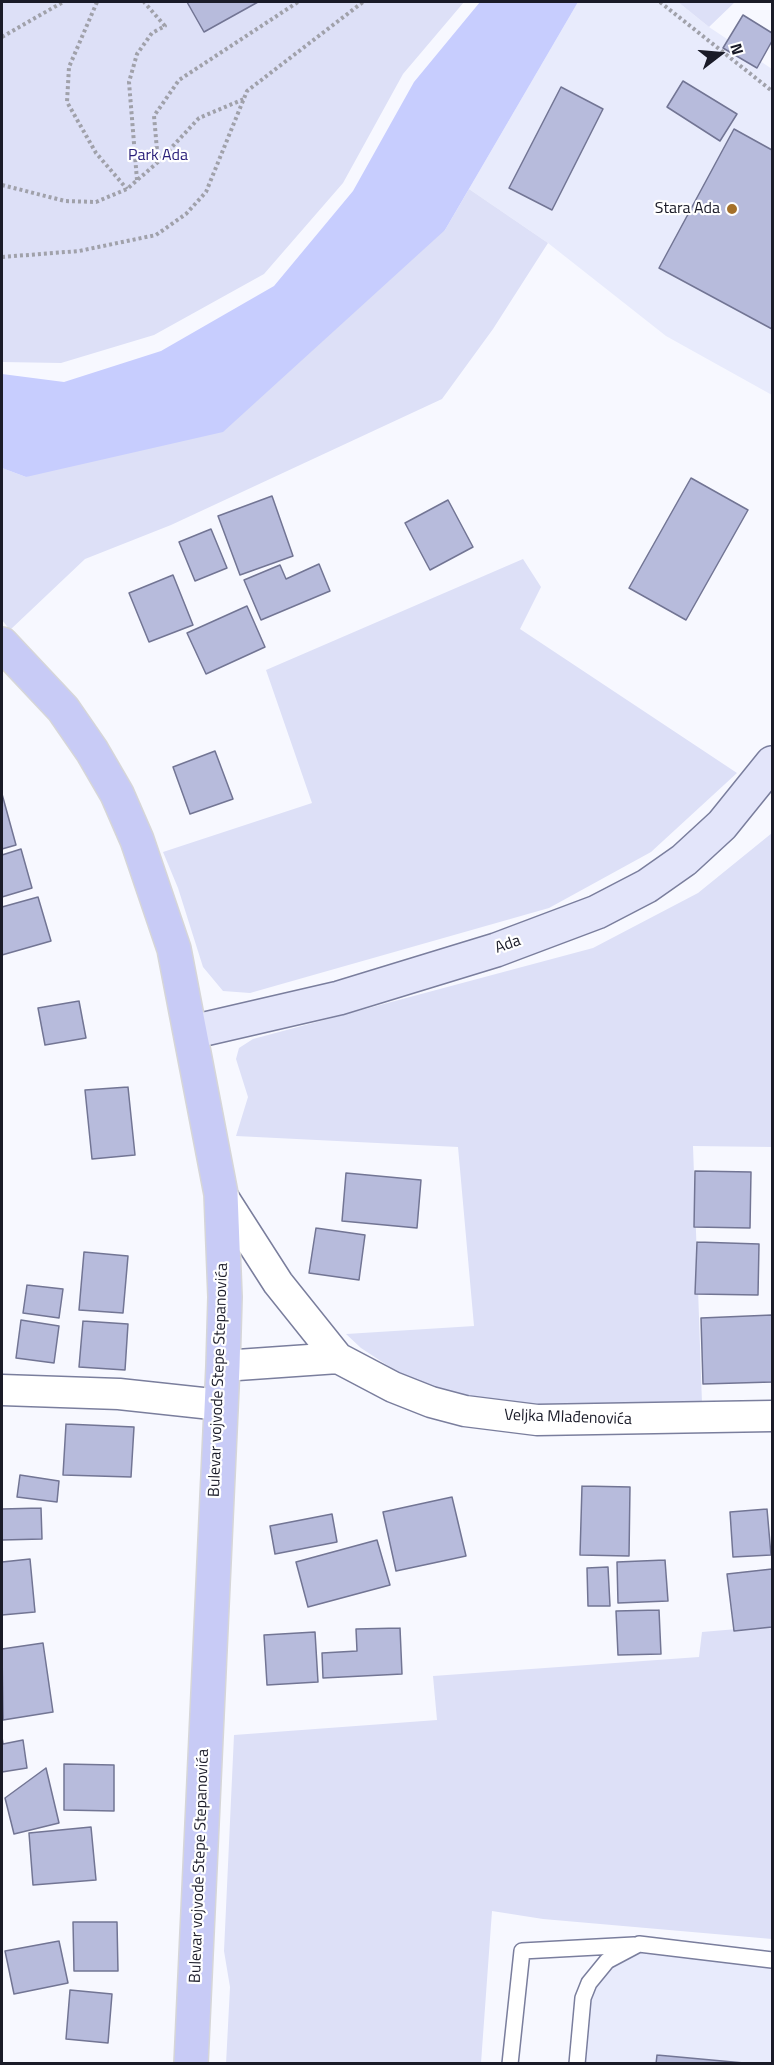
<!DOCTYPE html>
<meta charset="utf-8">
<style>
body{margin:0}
#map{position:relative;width:774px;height:2065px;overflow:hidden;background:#f7f8ff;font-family:"Titillium Web",sans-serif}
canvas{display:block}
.frame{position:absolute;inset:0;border:3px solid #1a1b28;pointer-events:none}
.north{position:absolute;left:690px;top:24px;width:60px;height:60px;-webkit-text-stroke:4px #fff;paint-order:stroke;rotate:74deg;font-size:16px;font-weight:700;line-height:24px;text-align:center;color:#1a1b28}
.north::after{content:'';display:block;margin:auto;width:21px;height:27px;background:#1a1b28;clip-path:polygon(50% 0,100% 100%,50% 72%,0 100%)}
</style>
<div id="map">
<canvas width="774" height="2065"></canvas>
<div class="frame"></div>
<div class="north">N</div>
</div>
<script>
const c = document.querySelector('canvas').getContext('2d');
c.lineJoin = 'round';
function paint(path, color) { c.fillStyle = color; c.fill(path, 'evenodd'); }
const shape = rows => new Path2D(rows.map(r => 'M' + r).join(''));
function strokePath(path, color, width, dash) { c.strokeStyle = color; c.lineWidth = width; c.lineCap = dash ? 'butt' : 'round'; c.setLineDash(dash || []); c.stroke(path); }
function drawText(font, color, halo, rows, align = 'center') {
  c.font = font + ' "Titillium Web",sans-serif'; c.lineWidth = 4.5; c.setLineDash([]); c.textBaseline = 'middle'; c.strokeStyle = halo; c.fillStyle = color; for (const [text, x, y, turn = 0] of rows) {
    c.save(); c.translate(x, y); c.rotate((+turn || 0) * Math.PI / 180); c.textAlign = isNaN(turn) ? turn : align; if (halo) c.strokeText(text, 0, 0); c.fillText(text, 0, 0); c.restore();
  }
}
const built = shape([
 [578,2,678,2,709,27,772,69,772,395,666,336,548,243,469,189],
 [639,1944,772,1960,772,2063,577,2064,583,1998,607,1961]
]);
const green = shape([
 [2,2,464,2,403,74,343,183,264,274,154,335,61,363,2,362],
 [678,2,735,2,709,27],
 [469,189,548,243,493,329,442,399,171,525,85,559,10,630,2,620,2,468,26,477,445,230],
 [523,559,541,587,520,629,737,773,651,852,549,908,250,993,223,991,203,967,178,888,163,852,312,803,266,670],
 [772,833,772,1147,693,1146,702,1403,594,1412,450,1395,405,1377,361,1348,346,1334,474,1326,458,1147,236,1136,248,1097,236,1059,239,1048,253,1039,593,948,698,893],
 [772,1626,772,1939,543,1919,492,1911,481,2063,226,2064,230,1987,224,1951,234,1735,437,1720,433,1676,699,1657,702,1632]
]);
const water = shape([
 [480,2,578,2,445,230,223,432,26,477,2,468,2,374,64,382,161,351,274,286,353,191,414,82]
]);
const building = shape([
 [187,2,258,2,204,32,187,2],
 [743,15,772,33,772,41,757,68,723,48,743,15],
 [683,81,737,114,720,141,667,107,683,81],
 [561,87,603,109,552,210,509,188,561,87],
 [734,129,772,150,772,329,659,268,734,129],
 [691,478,748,510,686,620,629,588,691,478],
 [272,496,293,556,240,575,218,516,272,496],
 [448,500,473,547,430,570,405,523,448,500],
 [211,529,227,568,195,581,179,542,211,529],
 [319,564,330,591,261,620,244,580,280,565,286,579,319,564],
 [173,575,193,625,149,642,129,593,173,575],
 [247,606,265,647,206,674,187,633,247,606],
 [215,751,233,799,190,814,173,767,215,751],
 [2,794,16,845,2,849,2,794],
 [21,849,32,888,2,897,2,855,21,849],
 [38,897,51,941,2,955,2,907,38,897],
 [79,1001,86,1038,45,1045,38,1008,79,1001],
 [128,1087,135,1155,92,1159,85,1090,128,1087],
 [695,1171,751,1172,750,1228,694,1227,695,1171],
 [346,1173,421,1180,417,1228,342,1221,346,1173],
 [316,1228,365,1235,359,1280,309,1273,316,1228],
 [697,1242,759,1244,758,1295,695,1294,697,1242],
 [84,1252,128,1256,123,1313,79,1310,84,1252],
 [27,1285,63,1289,59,1318,23,1313,27,1285],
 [772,1315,772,1382,703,1384,701,1318,772,1315],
 [21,1320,59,1326,54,1363,16,1358,21,1320],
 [83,1321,128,1324,125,1370,79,1367,83,1321],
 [66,1424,134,1427,131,1477,63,1475,66,1424],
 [20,1475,59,1481,57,1502,17,1497,20,1475],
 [582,1486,630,1487,629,1556,580,1555,582,1486],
 [452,1497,466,1556,396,1571,383,1512,452,1497],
 [41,1508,42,1539,2,1540,2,1509,41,1508],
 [767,1509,771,1555,733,1557,730,1512,767,1509],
 [332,1514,337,1542,275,1554,270,1526,332,1514],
 [377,1540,390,1585,308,1607,296,1562,377,1540],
 [30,1559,35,1612,2,1615,2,1562,30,1559],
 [665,1560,668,1601,618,1603,617,1562,665,1560],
 [608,1567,610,1606,588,1606,587,1568,608,1567],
 [772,1569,772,1627,734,1631,727,1574,772,1569],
 [659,1610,661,1654,618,1655,616,1611,659,1610],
 [400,1628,402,1674,323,1678,322,1653,357,1651,356,1629,400,1628],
 [315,1632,318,1682,267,1685,264,1635,315,1632],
 [43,1643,53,1712,3,1720,2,1649,43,1643],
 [2,1737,3,1744,23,1740,27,1768,2,1772,2,1737],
 [64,1764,114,1765,114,1811,64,1810,64,1764],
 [46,1768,59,1823,14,1834,5,1798,46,1768],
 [91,1827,96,1880,33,1885,29,1833,91,1827],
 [73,1922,117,1922,118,1971,74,1971,73,1922],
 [59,1941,68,1983,14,1994,5,1951,59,1941],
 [70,1990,112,1994,108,2043,66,2039,70,1990],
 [657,2055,755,2064,656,2064,657,2055]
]);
const path = shape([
 [97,2,69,67,67,102,96,153,127,189],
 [660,2,772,91],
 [2,37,63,2],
 [158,161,154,116,179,80,298,2],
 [137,180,129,82,137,54,152,33,165,26,144,2],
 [2,185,65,201,96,202,127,189,158,162,199,118,244,99],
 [2,257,79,251,156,235,186,214,206,192,247,91,363,2]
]);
const lane = shape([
 [510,2064,522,1951,634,1945],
 [577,2064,583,1998,589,1983,607,1961,639,1944,772,1960]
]);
const street = shape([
 [221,1194,278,1283,338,1358,393,1387,431,1402,465,1411,537,1420,772,1416],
 [223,1366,338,1358],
 [2,1390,119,1394,221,1405]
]);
const secondary = shape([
 [192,1032,339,998,496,950,597,912,647,886,684,860,722,825,772,763]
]);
const primary = shape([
 [2,644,63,709,92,751,117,794,137,840,174,949,221,1194,225,1297,223,1366,191,2064]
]);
const markers = [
 [732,209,6,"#a57029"]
];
const parkNames = [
 ["Park Ada",158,156]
];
const poiNames = [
 ["Stara Ada",720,209]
];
const streetNames = [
 ["Ada",508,945,-19],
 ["Bulevar vojvode Stepe Stepanovića",219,1380,-88],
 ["Veljka Mlađenovića",568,1418,2],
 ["Bulevar vojvode Stepe Stepanovića",200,1866,-88]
];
paint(built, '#e8ebfc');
paint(green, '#dde0f7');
paint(water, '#c7cdfe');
paint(building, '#b7bbdc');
strokePath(building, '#727594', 1.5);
strokePath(lane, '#7a7e9d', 18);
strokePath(street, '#7a7e9d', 33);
strokePath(secondary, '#7a7e9d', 36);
strokePath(primary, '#d6d6d8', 36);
strokePath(path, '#a0a1aa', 4, [3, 3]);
strokePath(lane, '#fff', 15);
strokePath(street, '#fff', 30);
strokePath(secondary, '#e3e5fa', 33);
strokePath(primary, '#c8cbf6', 33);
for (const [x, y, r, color] of markers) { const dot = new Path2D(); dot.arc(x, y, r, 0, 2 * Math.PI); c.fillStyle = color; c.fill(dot); strokePath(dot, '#fff', 2); }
drawText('16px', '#2a1f79', '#fff', parkNames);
drawText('16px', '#1a1b28', '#fff', poiNames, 'right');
drawText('16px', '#1a1b28', '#fff', streetNames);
</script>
